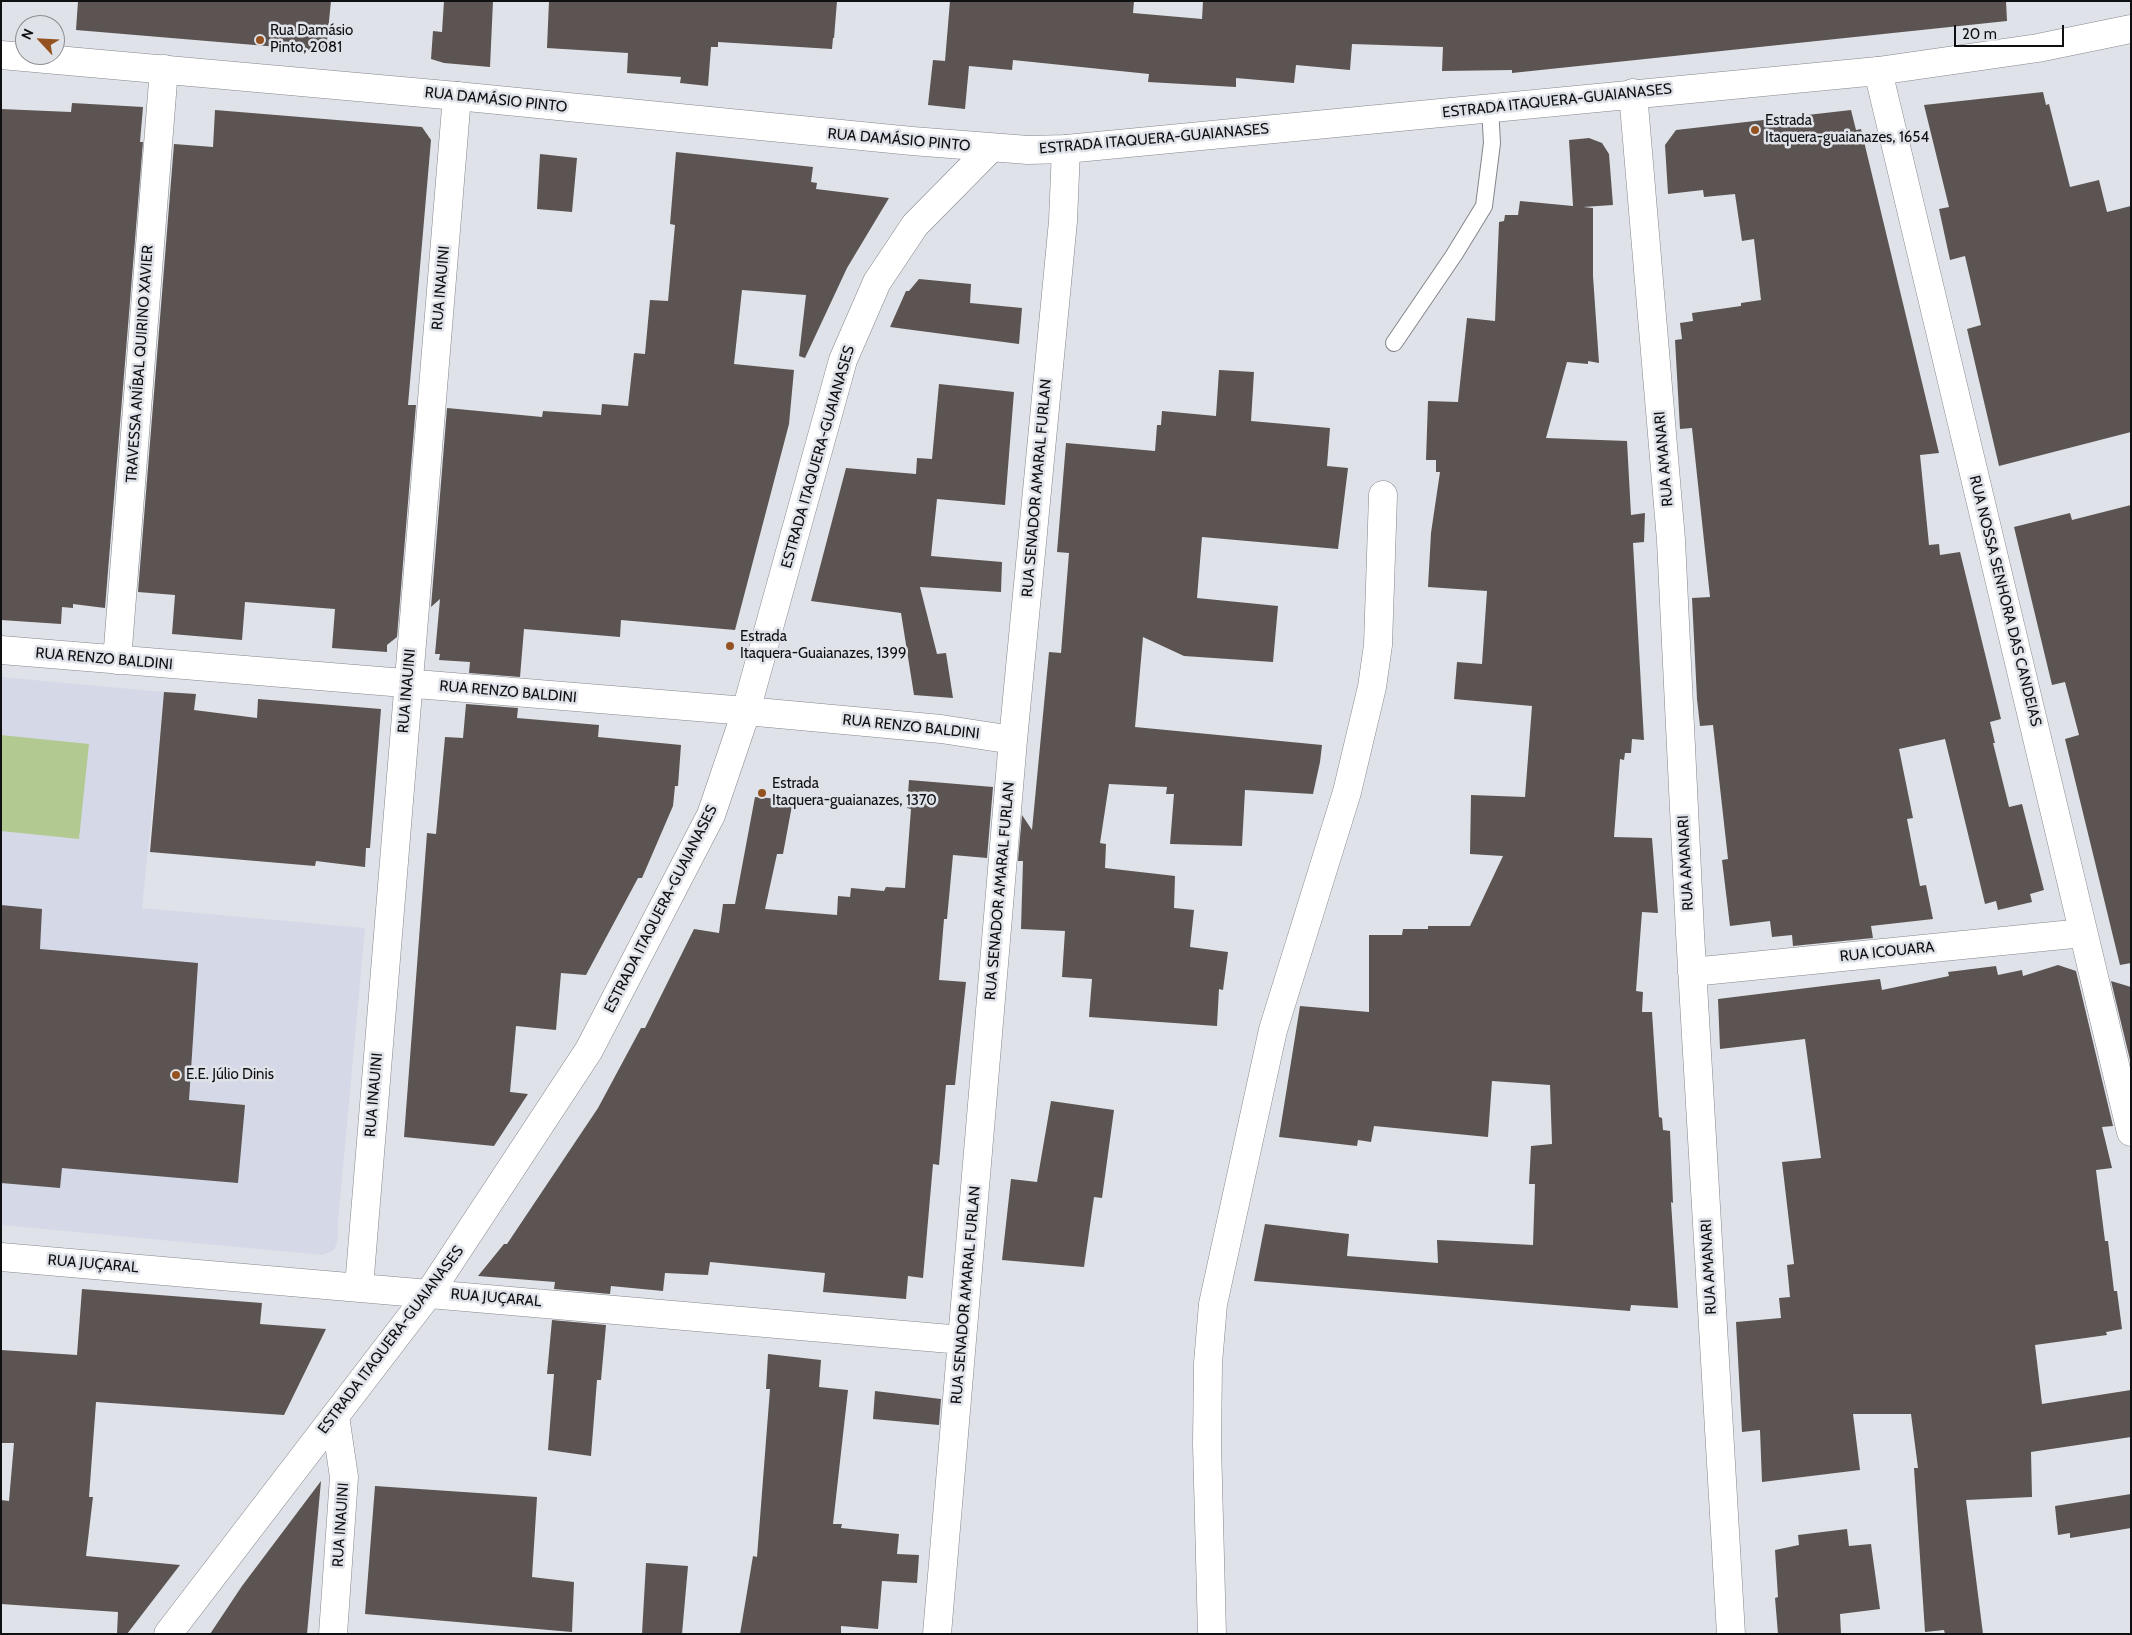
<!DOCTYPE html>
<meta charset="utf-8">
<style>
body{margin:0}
#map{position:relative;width:2132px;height:1635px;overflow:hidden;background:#dfe2e8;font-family:Cabin,sans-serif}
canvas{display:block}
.frame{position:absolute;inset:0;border:2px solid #0f1012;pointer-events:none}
.north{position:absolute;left:15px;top:15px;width:50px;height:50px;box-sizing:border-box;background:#dfe2e8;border:1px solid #8c8e92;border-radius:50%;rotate:295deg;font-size:14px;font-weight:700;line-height:20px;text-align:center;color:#0f1012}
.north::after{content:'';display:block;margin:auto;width:18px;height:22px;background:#955221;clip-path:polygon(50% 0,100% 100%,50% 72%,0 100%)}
.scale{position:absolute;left:1954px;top:25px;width:110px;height:22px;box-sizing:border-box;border:2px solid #0f1012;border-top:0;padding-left:6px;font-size:15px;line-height:18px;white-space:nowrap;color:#0f1012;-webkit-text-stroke:4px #dfe2e8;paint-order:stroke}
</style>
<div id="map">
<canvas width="2132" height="1635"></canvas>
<div class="frame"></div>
<div class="north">N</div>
<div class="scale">20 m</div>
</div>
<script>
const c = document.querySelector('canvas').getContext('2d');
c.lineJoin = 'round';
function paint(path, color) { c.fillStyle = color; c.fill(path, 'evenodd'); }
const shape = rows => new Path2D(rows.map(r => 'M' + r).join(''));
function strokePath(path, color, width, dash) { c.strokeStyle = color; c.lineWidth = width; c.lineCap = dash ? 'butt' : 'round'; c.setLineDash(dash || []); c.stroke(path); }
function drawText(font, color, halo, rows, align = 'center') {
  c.font = font + ' Cabin,sans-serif'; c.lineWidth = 5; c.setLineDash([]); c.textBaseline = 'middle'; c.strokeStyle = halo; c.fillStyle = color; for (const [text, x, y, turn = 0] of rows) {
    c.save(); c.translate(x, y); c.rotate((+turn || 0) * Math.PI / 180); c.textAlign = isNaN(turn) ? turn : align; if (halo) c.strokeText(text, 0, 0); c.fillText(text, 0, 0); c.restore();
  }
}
const built = shape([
 [1,677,164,692,142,908,365,928,338,1222,338,1240,334,1250,323,1255,1,1225]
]);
const green = shape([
 [1,735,89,744,79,839,1,831]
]);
const building = shape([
 [78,1,331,1,326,51,76,30],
 [444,1,493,1,490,67,444,63,431,59,433,31,442,32],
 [549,1,837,1,834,38,833,38,832,49,718,42,718,47,711,47,708,86,680,83,681,77,627,73,628,53,547,48],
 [950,1,1134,1,1133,13,1202,19,1203,1,2006,1,2007,21,1512,73,1512,70,1442,71,1443,47,1352,44,1350,70,1296,65,1294,83,1236,78,1236,87,1148,82,1149,74,1013,60,1012,70,969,66,965,109,928,105,933,60,945,61],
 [2043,92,2046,105,2049,104,2070,187,2099,180,2107,212,2131,206,2131,432,1999,466,1967,329,1981,325,1965,256,1950,260,1939,209,1949,207,1924,105],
 [72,103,143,107,140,142,143,142,105,608,73,604,73,608,62,607,61,624,1,620,1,109,71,112],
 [215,110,422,127,431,140,408,405,416,405,397,637,387,645,387,652,332,648,335,609,245,602,242,640,172,634,175,595,138,592,174,144,213,147],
 [1851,110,1856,130,1861,129,1939,453,1920,455,1929,545,1939,544,1940,555,1960,552,2001,719,1990,722,1995,743,1993,743,2009,807,2022,804,2044,890,2030,894,2032,902,1998,910,1996,901,1985,904,1945,739,1899,749,1913,818,1907,819,1920,886,1926,885,1933,919,1871,926,1873,938,1793,946,1792,935,1772,937,1770,921,1730,926,1722,860,1728,859,1713,725,1700,726,1697,699,1692,598,1710,597,1692,428,1680,429,1675,340,1682,339,1680,323,1693,321,1692,313,1741,306,1741,303,1761,300,1754,239,1742,241,1735,194,1704,197,1703,190,1668,194,1665,145,1676,130],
 [1589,138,1602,143,1609,154,1613,205,1583,207,1593,208,1593,276,1599,363,1588,361,1588,364,1567,362,1546,438,1627,441,1631,515,1645,513,1644,542,1633,543,1644,740,1632,739,1631,753,1625,753,1624,760,1620,759,1614,837,1652,838,1658,913,1642,912,1636,991,1643,992,1642,1012,1652,1012,1659,1117,1662,1118,1663,1130,1670,1131,1673,1203,1671,1202,1678,1308,1631,1305,1630,1311,1254,1281,1265,1224,1349,1234,1347,1256,1438,1263,1437,1240,1533,1245,1535,1184,1529,1184,1531,1146,1552,1144,1550,1085,1492,1081,1488,1137,1374,1126,1371,1142,1358,1140,1357,1146,1279,1137,1300,1006,1369,1012,1369,935,1402,935,1403,929,1428,929,1428,926,1470,926,1503,856,1470,854,1471,795,1525,797,1532,706,1454,699,1457,662,1482,664,1487,591,1428,587,1431,533,1440,472,1436,472,1436,460,1426,460,1428,401,1458,402,1467,318,1495,321,1499,222,1504,221,1505,215,1518,215,1520,201,1573,206,1569,140],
 [676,152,813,167,811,182,817,183,816,189,889,198,847,268,805,358,799,356,806,295,742,290,734,364,794,370,789,424,735,630,621,620,620,637,524,629,520,677,469,673,470,662,439,660,440,654,435,654,440,599,431,607,447,408,542,417,543,411,601,415,602,404,628,406,634,353,645,354,650,300,668,301,675,225,670,224],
 [540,154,577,158,572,212,537,209],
 [919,279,971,284,970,303,1022,308,1019,344,890,327,906,291,909,291],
 [1219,370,1254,372,1251,421,1330,428,1327,466,1348,468,1338,549,1202,537,1197,598,1278,606,1273,662,1184,656,1143,637,1135,727,1322,745,1320,762,1313,794,1245,790,1242,846,1170,844,1174,794,1166,794,1167,787,1109,784,1100,843,1106,844,1105,868,1175,876,1174,908,1194,910,1190,947,1228,952,1223,990,1219,989,1217,1026,1089,1017,1092,979,1062,977,1065,931,1021,929,1023,861,1018,861,1022,815,1032,830,1049,652,1061,653,1069,553,1057,552,1066,443,1155,451,1157,425,1161,425,1162,411,1216,416],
 [939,384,1014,392,1005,505,937,499,931,556,1002,562,1001,592,920,587,937,654,946,653,953,698,914,695,901,613,811,601,846,468,916,474,917,458,932,459],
 [2131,505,2131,963,2120,965,2065,739,2079,735,2065,682,2052,685,2014,527,2070,513,2072,520],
 [164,692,196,694,194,710,257,718,258,699,381,709,370,848,366,848,365,867,316,861,315,866,150,852],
 [466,704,518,708,517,718,599,725,598,737,681,745,678,786,675,786,673,806,642,878,638,878,586,975,561,973,556,1030,516,1026,510,1092,528,1094,494,1146,404,1137,427,833,436,834,445,737,463,738],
 [909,780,993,787,987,858,953,855,947,919,944,919,939,980,966,982,955,1085,946,1085,939,1165,933,1164,923,1278,908,1276,906,1299,823,1292,825,1273,710,1262,708,1275,665,1273,663,1291,611,1286,610,1294,554,1289,555,1282,478,1276,504,1244,507,1244,598,1108,641,1028,645,1028,694,929,719,933,723,904,735,904,755,797,793,800,783,854,777,854,765,909,837,915,838,896,850,897,851,888,884,891,886,887,905,888,911,809,907,808],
 [1,905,42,909,40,949,198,963,189,1100,245,1105,238,1183,62,1168,60,1188,1,1183],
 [2058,965,2076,971,2113,1126,2102,1127,2112,1168,2096,1170,2105,1241,2108,1241,2114,1291,2117,1291,2122,1329,2106,1332,2107,1335,2035,1345,2042,1404,2131,1390,2131,1437,2031,1452,2032,1497,1966,1500,1983,1634,1945,1634,1944,1630,1925,1632,1914,1468,1918,1468,1911,1414,1853,1414,1860,1470,1762,1482,1760,1430,1742,1432,1736,1322,1781,1318,1779,1298,1790,1297,1787,1265,1794,1264,1782,1162,1821,1158,1805,1039,1720,1049,1718,999,1880,979,1882,990,1949,976,1948,972,1996,966,1998,975,2022,970,2023,976],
 [2111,981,2131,987,2131,1064],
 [1051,1101,1114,1110,1102,1198,1094,1197,1084,1267,1002,1260,1011,1179,1037,1182],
 [82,1289,262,1303,260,1324,326,1329,284,1415,96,1402,89,1497,93,1497,86,1556,180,1565,127,1634,117,1634,118,1612,1,1604,1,1500,9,1501,14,1443,1,1443,1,1350,77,1355],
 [552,1320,606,1325,601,1380,597,1380,591,1456,548,1450,554,1374,547,1374],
 [768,1354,821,1360,819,1387,848,1390,833,1524,842,1524,841,1528,899,1534,897,1554,919,1555,917,1583,882,1581,878,1629,841,1626,841,1634,740,1634,753,1556,757,1557,770,1389,766,1389],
 [875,1391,941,1399,939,1425,873,1419],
 [321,1481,307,1634,210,1634,242,1586],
 [375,1486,537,1497,532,1577,574,1582,572,1632,365,1614],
 [2131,1494,2131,1528,2070,1538,2070,1533,2058,1535,2055,1506],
 [1847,1529,1849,1546,1871,1544,1880,1609,1840,1614,1841,1634,1778,1634,1775,1598,1778,1597,1775,1550,1799,1545,1798,1535],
 [646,1563,688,1566,682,1634,642,1634]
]);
const lane = shape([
 [1394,343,1454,255,1484,206,1492,143,1490,107]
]);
const street = shape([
 [1878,71,2131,1132],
 [1633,93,1671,540,1690,933,1731,1634],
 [1,650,746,711,941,729,1013,740],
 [117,660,164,69],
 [1692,972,2083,933],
 [1,1257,962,1340],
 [359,1287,457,96],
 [333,1634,344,1477,335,1416],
 [937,1634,1013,740,1063,221,1066,149],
 [1212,1634,1207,1444,1208,1363,1213,1304,1273,1030,1347,792,1372,687,1378,645,1383,495]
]);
const secondary = shape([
 [1,55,457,96,912,141,1028,150,1066,149,1878,71,2038,48,2131,29],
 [168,1634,430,1292,589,1050,711,815,744,718,843,360,877,282,915,225,991,148]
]);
const markers = [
 [260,40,5,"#955221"],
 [1755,130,5,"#955221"],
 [730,646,5,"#955221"],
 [762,793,5,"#955221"],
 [176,1075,5,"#955221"]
];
const poiNames = [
 ["Rua Damásio",270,31],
 ["Pinto, 2081",270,48],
 ["Estrada",1765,121],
 ["Itaquera-guaianazes, 1654",1765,138],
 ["Estrada",740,637],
 ["Itaquera-Guaianazes, 1399",740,654],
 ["Estrada",772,784],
 ["Itaquera-guaianazes, 1370",772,801],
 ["E.E. Júlio Dinis",186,1075]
];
const streetNames = [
 ["RUA DAMÁSIO PINTO",496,100,6],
 ["ESTRADA ITAQUERA-GUAIANASES",1557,101,-6],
 ["ESTRADA ITAQUERA-GUAIANASES",1154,139,-5],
 ["RUA DAMÁSIO PINTO",899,140,5],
 ["RUA INAUINI",441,288,-85],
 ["TRAVESSA ANÍBAL QUIRINO XAVIER",140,364,-86],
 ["ESTRADA ITAQUERA-GUAIANASES",818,457,-74],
 ["RUA AMANARI",1664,459,-95],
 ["RUA SENADOR AMARAL FURLAN",1037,488,-85],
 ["RUA NOSSA SENHORA DAS CANDEIAS",2005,601,76],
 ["RUA RENZO BALDINI",104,659,5],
 ["RUA INAUINI",407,691,-85],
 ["RUA RENZO BALDINI",508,692,5],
 ["RUA RENZO BALDINI",911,727,6],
 ["RUA AMANARI",1686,863,-93],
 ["RUA SENADOR AMARAL FURLAN",1000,891,-85],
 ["ESTRADA ITAQUERA-GUAIANASES",661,909,-63],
 ["RUA ICOUARA",1887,952,-6],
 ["RUA INAUINI",374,1095,-85],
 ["RUA JUÇARAL",93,1264,5],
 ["RUA AMANARI",1709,1267,-93],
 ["RUA SENADOR AMARAL FURLAN",966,1295,-85],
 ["RUA JUÇARAL",496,1298,5],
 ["ESTRADA ITAQUERA-GUAIANASES",391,1340,-53],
 ["RUA INAUINI",341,1525,-86]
];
paint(built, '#d5d9e7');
paint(green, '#b2ca92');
paint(building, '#5b5452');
strokePath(lane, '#84868c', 18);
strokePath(street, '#84868c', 29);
strokePath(secondary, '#84868c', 29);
strokePath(lane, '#fff', 16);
strokePath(street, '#fff', 28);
strokePath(secondary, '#fff', 28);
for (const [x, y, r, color] of markers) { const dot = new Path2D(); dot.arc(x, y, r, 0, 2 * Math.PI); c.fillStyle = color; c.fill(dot); strokePath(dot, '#dfe2e8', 2); }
drawText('15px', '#0f1012', '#dfe2e8', poiNames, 'left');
drawText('15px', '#0f1012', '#dfe2e8', streetNames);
</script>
